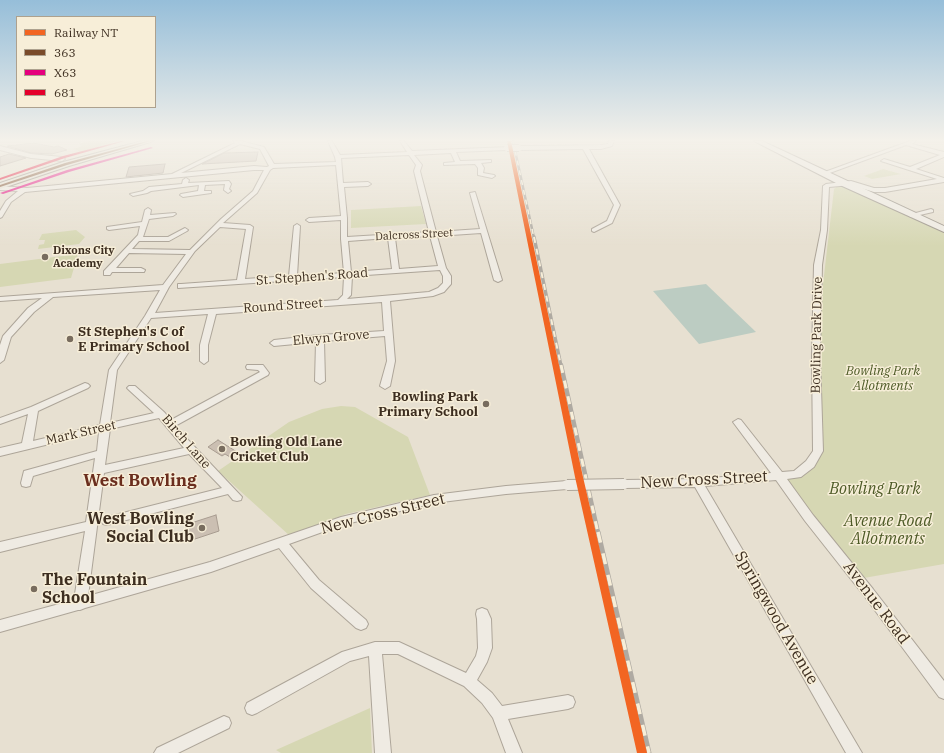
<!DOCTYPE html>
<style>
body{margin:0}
#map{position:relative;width:944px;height:753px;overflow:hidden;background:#e7e0d1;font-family:"IBM Plex Serif",serif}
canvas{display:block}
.legend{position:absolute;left:16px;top:16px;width:140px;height:92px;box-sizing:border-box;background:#f7eed8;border:1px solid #ada18e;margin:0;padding:5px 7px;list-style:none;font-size:12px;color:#3d2e20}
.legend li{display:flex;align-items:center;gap:8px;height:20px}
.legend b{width:20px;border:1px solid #ada18e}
</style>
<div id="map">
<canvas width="944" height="753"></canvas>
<ul class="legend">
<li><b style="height:5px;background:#f26522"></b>Railway NT</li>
<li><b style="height:5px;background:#7a4b2a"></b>363</li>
<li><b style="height:5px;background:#e5007d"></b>X63</li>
<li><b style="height:5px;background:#e4002b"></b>681</li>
</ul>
</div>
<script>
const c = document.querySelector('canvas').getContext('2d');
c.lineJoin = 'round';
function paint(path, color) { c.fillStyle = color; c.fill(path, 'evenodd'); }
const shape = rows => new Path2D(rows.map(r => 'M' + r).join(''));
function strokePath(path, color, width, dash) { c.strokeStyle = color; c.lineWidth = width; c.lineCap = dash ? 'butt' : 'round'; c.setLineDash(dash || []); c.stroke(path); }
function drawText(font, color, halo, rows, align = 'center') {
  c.font = font + ' "IBM Plex Serif",serif'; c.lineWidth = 3; c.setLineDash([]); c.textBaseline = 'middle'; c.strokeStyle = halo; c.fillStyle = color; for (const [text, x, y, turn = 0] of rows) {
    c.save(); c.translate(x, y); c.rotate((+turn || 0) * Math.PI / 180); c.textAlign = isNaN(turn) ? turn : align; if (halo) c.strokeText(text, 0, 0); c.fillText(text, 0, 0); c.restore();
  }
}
const green = shape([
 [86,141,117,141,81,152,73,149,82,146,78,144],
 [883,169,901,174,872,179,864,176],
 [846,185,944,231,944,564,858,579,779,476,797,474,818,451,816,345,834,189,837,186],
 [421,206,426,224,351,228,351,210],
 [76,230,85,237,79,244,38,249,39,245,44,244,45,240,39,240,42,234],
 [78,254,71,278,0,287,0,264],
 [341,406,355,407,408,437,430,495,346,514,290,536,218,471,289,422,322,409],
 [370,708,372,753,281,753,276,750]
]);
const water = shape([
 [706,284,756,332,699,344,653,291]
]);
const building = shape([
 [34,143,54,147,58,146,67,150,52,154,31,153,7,146,34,143],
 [258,152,256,161,202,164,224,153,258,152],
 [9,154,26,158,0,166,0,157,9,154],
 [165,164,163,173,126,177,129,167,165,164],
 [218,440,237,452,230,457,225,454,222,456,208,447,218,440],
 [216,515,219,531,189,541,185,525,216,515]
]);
const street = shape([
 [233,141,241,141,264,147,274,164,336,162,335,157,328,141,332,141,340,155,407,152,400,141,404,141,412,151,509,147,509,149,507,150,456,152,460,161,491,160,491,162,481,163,484,168,483,173,494,175,495,176,492,178,478,175,478,168,475,164,444,165,444,163,455,162,451,153,414,155,422,165,420,171,436,232,480,229,470,193,475,192,502,280,498,282,494,280,481,233,437,236,446,268,451,276,451,284,444,292,433,296,390,301,395,361,390,386,385,389,380,386,387,361,385,336,324,341,325,381,320,384,315,381,316,342,274,346,270,343,274,340,320,335,384,331,382,302,216,314,208,345,208,361,204,364,200,361,200,345,208,314,151,318,117,370,110,423,154,413,129,390,127,388,129,386,135,386,164,412,171,420,260,372,258,370,247,369,246,367,247,365,263,365,269,373,268,375,175,426,242,497,241,500,237,501,233,500,228,494,107,525,103,524,101,521,103,518,222,488,189,454,104,473,88,596,210,562,341,517,434,495,506,486,567,481,571,482,572,485,571,488,567,489,506,494,434,503,342,525,289,544,319,580,366,620,368,624,366,628,361,630,356,628,311,588,279,548,211,572,85,608,80,610,78,610,0,632,0,620,74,600,85,531,0,552,0,542,86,522,95,458,33,476,30,486,26,487,22,486,21,483,24,471,97,451,99,432,0,456,0,448,22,443,28,414,0,424,0,418,31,407,85,383,88,384,90,386,88,388,38,411,33,441,100,425,109,370,145,316,160,290,53,297,34,312,11,337,4,360,0,363,0,345,3,336,28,308,42,298,0,301,0,297,163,285,186,254,129,253,116,268,141,268,145,270,144,272,112,272,110,275,104,275,104,271,138,235,140,226,109,230,107,229,107,227,142,222,145,210,148,208,151,210,150,215,175,213,176,214,173,216,149,219,143,237,168,237,185,228,188,230,187,231,169,241,139,241,132,249,190,250,221,219,253,191,264,170,254,170,25,192,11,202,2,217,0,218,0,211,6,201,18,191,0,190,0,186,27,188,172,174,235,143,233,141],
 [240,144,260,149,269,166,267,167,254,166,181,173,240,144],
 [409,155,416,165,414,171,429,232,347,237,347,218,344,187,368,186,371,184,368,182,343,183,341,158,409,155],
 [336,165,341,216,309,218,306,220,309,222,341,220,341,239,344,273,297,276,300,226,297,224,294,226,289,276,245,279,253,227,250,225,223,223,257,193,270,170,273,168,336,165],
 [220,227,246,229,237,280,181,284,178,284,178,288,344,277,343,295,338,300,155,313,169,287,195,251,220,227],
 [430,236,438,266,399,269,395,238,430,236],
 [388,238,392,269,351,272,348,241,388,238],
 [440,270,443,276,443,283,438,288,429,292,347,299,351,295,352,276,440,270],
 [159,418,184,448,105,465,110,429,159,418],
 [609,141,614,141,612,146,601,149,589,149,620,205,612,223,594,232,592,231,592,229,607,221,614,205,583,149,519,150,516,148,519,146,601,145,608,144,609,141],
 [910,141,916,141,912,144,944,152,944,157,916,169,944,178,944,182,885,192,874,192,851,185,829,187,827,230,822,265,820,357,823,451,814,467,801,477,787,479,813,515,873,589,944,681,944,699,939,697,865,597,805,521,776,480,705,486,862,753,846,753,695,487,624,488,620,487,619,484,620,481,624,480,698,479,771,473,733,422,738,419,741,420,782,472,794,471,806,461,813,451,812,357,814,265,821,230,823,186,826,184,851,181,874,188,885,188,937,179,881,161,884,159,910,167,940,155,906,145,827,174,822,173,910,141],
 [0,146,31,154,62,157,65,159,62,161,31,158,0,150,0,146],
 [186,178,189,180,188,183,229,181,231,184,229,189,231,191,228,193,224,190,225,184,205,185,204,191,211,191,211,193,183,197,180,195,181,194,198,191,199,185,151,191,147,193,133,196,130,194,143,191,149,187,182,184,183,180,186,178],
 [931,209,933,210,933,212,911,217,908,215,931,209],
 [482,608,487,610,491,619,492,648,487,662,477,680,492,693,502,706,568,695,573,697,575,702,573,707,568,709,508,719,522,753,506,753,493,718,482,703,464,686,398,654,382,654,391,753,375,753,369,656,350,661,257,713,252,715,247,713,245,708,247,703,342,652,375,642,399,642,466,673,476,656,478,648,477,619,476,614,477,610,482,608],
 [224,716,229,718,231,723,229,728,178,753,154,753,157,748,224,716]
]);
const secondary = shape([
 [754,141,762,141,944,226,944,232,840,185,754,141]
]);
const primary = shape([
 [142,141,154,141,69,166,0,189,0,183,63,162,142,141]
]);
const railFar3 = shape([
 [513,141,534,238]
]);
const railFar2 = shape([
 [534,237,561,366]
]);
const railFar1 = shape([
 [561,365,598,533]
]);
const rail = shape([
 [598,532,649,753]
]);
const streetBridgeFar1 = shape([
 [507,148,519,148]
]);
const streetBridge = shape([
 [567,485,624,484]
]);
const bus1 = shape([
 [147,141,151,141,67,165,0,187,0,185,65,163,147,141]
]);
const bus2 = shape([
 [151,147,153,148,69,172,3,194,0,193,67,170,151,147]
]);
const bus3 = shape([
 [121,141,125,141,65,158,0,180,0,178,63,156,121,141]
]);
const rail1 = shape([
 [507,141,511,141,583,477,647,753,637,753,575,477,507,141]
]);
const markers = [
 [45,257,4,"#786c5e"],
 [70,339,4,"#786c5e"],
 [486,404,4,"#786c5e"],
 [222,449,4,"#786c5e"],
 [202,528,4,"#786c5e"],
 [34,589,4,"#786c5e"]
];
const farStreetnames = [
 ["Dalcross Street",414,235,-3]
];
const farPoinames = [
 ["Dixons City",53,251],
 ["Academy",53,264]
];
const streetNames = [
 ["St. Stephen's Road",312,277,-4],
 ["Round Street",283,306,-4],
 ["Bowling Park Drive",817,335,-89],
 ["Elwyn Grove",331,338,-5],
 ["Mark Street",81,433,-13],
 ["Birch Lane",186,442,49]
];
const poiNames = [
 ["St Stephen's C of",78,332],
 ["E Primary School",78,347],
 ["Bowling Park",478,397,"right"],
 ["Primary School",478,412,"right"],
 ["Bowling Old Lane",230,442],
 ["Cricket Club",230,457]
];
const parkNames = [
 ["Bowling Park",883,371],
 ["Allotments",883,386]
];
const nearStreetnames = [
 ["New Cross Street",704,480,-3],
 ["New Cross Street",383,514,-14],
 ["Avenue Road",876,603,53],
 ["Springwood Avenue",776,618,60]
];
const nearParknames = [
 ["Bowling Park",875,489],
 ["Avenue Road",888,521],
 ["Allotments",888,539]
];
const nearPoinames = [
 ["West Bowling",194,519],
 ["Social Club",194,537],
 ["The Fountain",42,580,"left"],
 ["School",42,598,"left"]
];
const districtNames = [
 ["West Bowling",140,481]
];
paint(green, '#d6d7b3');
paint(water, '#bcccc2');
paint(building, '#cbbfb2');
strokePath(building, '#a89c90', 1);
strokePath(street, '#ada599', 2);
strokePath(secondary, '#9c958a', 2);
strokePath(primary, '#928b80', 2);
paint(street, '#efebe3');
paint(secondary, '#efebe3');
paint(primary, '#e6e1d4');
strokePath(railFar3, '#afaaa2', 2.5);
strokePath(railFar2, '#afaaa2', 3.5);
strokePath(railFar1, '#afaaa2', 4.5);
strokePath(rail, '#afaaa2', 5);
strokePath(railFar3, '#f7eed8', 1.5, [5]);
strokePath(railFar2, '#f7eed8', 2, [6]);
strokePath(railFar1, '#f7eed8', 3, [8]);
strokePath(rail, '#f7eed8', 3.5, [11]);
strokePath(streetBridgeFar1, '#ada599', 8, []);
strokePath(streetBridge, '#ada599', 12, []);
strokePath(streetBridgeFar1, '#efebe3', 6);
strokePath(streetBridge, '#efebe3', 10);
paint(bus1, '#7a4b2a');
paint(bus2, '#e5007d');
paint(bus3, '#e4002b');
paint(rail1, '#f26522');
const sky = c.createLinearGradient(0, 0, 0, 246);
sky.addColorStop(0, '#96bed9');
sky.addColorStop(0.57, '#f4f1ea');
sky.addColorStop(1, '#f4f1ea00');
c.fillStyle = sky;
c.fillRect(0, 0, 944, 246);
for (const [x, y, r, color] of markers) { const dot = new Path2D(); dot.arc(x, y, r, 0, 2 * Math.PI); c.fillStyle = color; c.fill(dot); strokePath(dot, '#f7eed8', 1.5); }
drawText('11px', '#3d2e20', '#f7eed8', farStreetnames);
drawText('bold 11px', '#3d2e20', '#f7eed8', farPoinames, 'left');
drawText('13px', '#3d2e20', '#f7eed8', streetNames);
drawText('bold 13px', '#3d2e20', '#f7eed8', poiNames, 'left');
drawText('italic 13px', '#4d5a26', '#f7eed8', parkNames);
drawText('16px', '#3d2e20', '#f7eed8', nearStreetnames);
drawText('italic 16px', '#4d5a26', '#f7eed8', nearParknames);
drawText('bold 16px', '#3d2e20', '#f7eed8', nearPoinames, 'right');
drawText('bold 17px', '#6b2e1e', '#f7eed8', districtNames);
</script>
